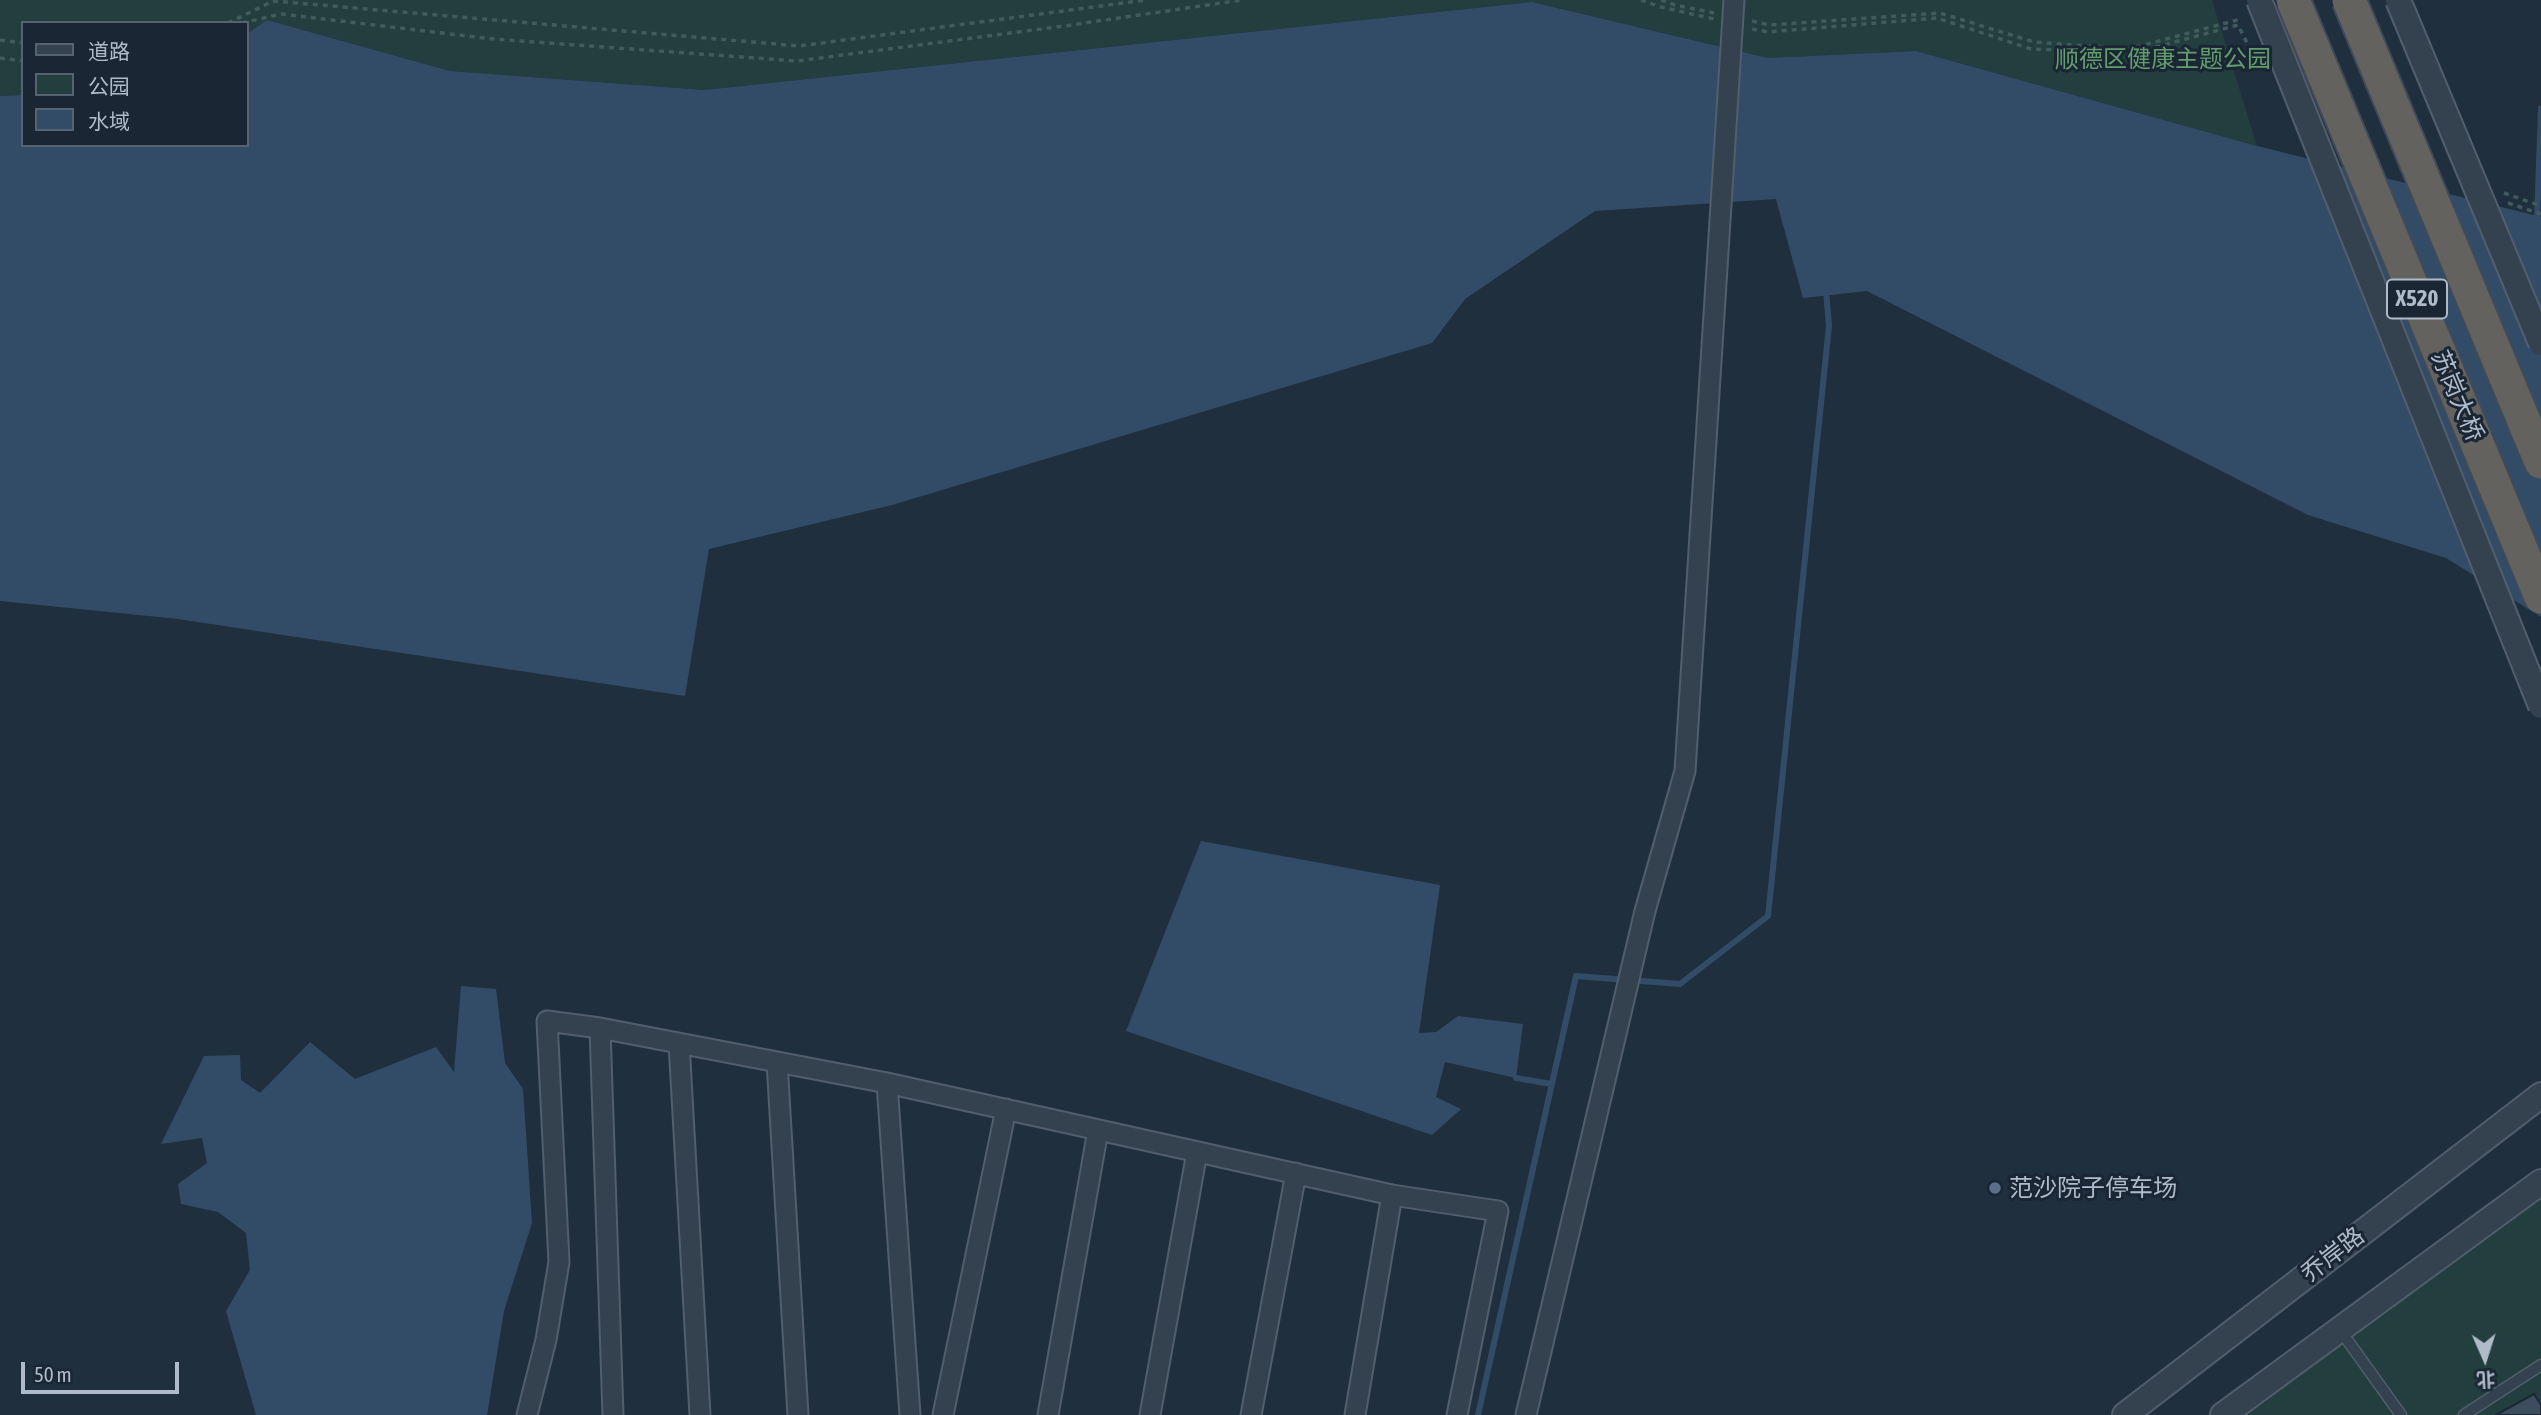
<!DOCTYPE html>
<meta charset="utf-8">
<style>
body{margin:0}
#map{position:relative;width:2541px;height:1415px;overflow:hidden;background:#202f3e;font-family:"Asap Condensed","Noto Sans SC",sans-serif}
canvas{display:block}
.legend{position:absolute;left:21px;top:21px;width:228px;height:126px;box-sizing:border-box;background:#1a2633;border:2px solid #56626f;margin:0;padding:9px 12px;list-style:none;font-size:21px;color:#b0bbca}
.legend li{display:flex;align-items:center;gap:14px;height:35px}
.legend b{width:35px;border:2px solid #56626f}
.north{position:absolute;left:2450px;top:1324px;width:70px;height:70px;-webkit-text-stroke:5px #1a2633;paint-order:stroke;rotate:177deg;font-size:19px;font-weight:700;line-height:28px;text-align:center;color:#b0bbca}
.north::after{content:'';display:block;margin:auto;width:24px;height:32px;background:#b0bbca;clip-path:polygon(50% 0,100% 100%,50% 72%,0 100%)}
.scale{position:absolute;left:21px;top:1362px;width:158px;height:32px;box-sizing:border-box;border:4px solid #b0bbca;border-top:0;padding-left:9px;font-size:21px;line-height:24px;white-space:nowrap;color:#b0bbca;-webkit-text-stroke:5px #1a2633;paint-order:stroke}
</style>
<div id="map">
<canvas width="2541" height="1415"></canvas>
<ul class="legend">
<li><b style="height:9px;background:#34414e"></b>道路</li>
<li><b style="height:19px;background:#223e3f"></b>公园</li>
<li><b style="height:19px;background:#324c68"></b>水域</li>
</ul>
<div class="north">北</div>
<div class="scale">50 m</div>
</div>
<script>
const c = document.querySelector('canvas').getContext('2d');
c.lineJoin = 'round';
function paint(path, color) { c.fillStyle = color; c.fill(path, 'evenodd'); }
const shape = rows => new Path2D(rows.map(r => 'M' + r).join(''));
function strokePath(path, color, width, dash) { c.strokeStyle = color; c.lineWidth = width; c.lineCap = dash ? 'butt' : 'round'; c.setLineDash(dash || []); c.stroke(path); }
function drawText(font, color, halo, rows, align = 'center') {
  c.font = font + ' "Asap Condensed","Noto Sans SC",sans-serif'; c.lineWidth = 6; c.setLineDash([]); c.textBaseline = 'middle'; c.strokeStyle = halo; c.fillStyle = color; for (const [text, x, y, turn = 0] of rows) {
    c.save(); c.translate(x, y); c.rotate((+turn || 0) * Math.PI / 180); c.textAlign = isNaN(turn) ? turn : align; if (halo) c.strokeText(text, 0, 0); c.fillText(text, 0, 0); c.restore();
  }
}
const green = shape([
 [0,0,2212,0,2257,146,1916,51,1768,58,1532,2,704,90,450,71,267,20,247,34,247,23,23,23,23,95,0,96],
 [2541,1191,2541,1415,2227,1415]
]);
const water = shape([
 [1532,2,1768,58,1916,51,2257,146,2541,217,2541,617,2446,558,2308,515,1867,291,1803,298,1776,199,1595,211,1465,299,1432,343,892,505,709,549,685,696,178,619,0,601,0,96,23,95,23,145,247,145,247,34,267,20,450,71,704,90],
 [1201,841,1440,885,1419,1033,1436,1032,1458,1016,1523,1024,1516,1078,1445,1062,1436,1097,1461,1109,1432,1135,1126,1031],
 [461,986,496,989,505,1063,523,1089,532,1223,504,1311,487,1415,256,1415,226,1311,250,1270,246,1233,218,1212,181,1204,178,1184,207,1163,202,1138,161,1144,204,1056,240,1055,241,1080,260,1093,310,1042,355,1079,436,1047,454,1072]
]);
const stream = shape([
 [2537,221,2541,108],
 [1516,1078,1552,1084],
 [1478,1415,1576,976,1680,984,1768,916,1829,326,1826,290]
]);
const building = shape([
 [2534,1394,2541,1405,2541,1415,2496,1415,2534,1394]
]);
const path = shape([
 [1641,0,1661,7,1714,19],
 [1661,0,1675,5,1714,13],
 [1752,21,1769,25,1940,13,2034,42,2129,49,2241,19],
 [228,23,273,1,799,46,1146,0],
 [242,23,281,14,493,39,797,61,1064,26,1242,0],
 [1752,29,1768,32,1937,18,2031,49,2134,53,2238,25,2262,73],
 [0,40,23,43],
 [0,58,23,61],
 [2504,193,2541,206],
 [2508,203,2541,214]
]);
const service = shape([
 [2340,1330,2401,1415],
 [2464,1415,2541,1365]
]);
const minor = shape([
 [679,1043,700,1415],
 [777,1062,798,1415],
 [527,1415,546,1340,559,1262,547,1021,600,1028],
 [613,1415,600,1028,887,1083],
 [910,1415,887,1083,1392,1195,1498,1211,1457,1415],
 [943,1415,1006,1109],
 [1048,1415,1098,1130],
 [1150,1415,1197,1152],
 [1251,1415,1296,1173],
 [1355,1415,1392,1195],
 [1526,1415,1645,911,1685,771,1734,0]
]);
const tertiary = shape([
 [2125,1415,2541,1095],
 [2223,1415,2541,1182]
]);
const tertiaryBridge = shape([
 [2259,0,2541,706],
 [2398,0,2541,343]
]);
const trunkBridge = shape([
 [2293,0,2541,597],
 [2349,0,2541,462]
]);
const markers = [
 [1995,1188,7,"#5c6f8a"]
];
const shields = [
 [2417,299,60]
];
const shieldNames = [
 ["X520",2417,299]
];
const parkNames = [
 ["顺德区健康主题公园",2163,59]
];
const streetNames = [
 ["苏岗大桥",2457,396,67],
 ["乔岸路",2333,1255,-38]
];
const poiNames = [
 ["范沙院子停车场",2009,1188]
];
paint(green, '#223e3f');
paint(water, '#324c68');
strokePath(stream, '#324c68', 6);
paint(building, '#3c4d5e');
strokePath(building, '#1c2835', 2);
strokePath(service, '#525e6c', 13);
strokePath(minor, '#525e6c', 23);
strokePath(tertiary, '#525e6c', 28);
strokePath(path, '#405b5c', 3.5, [5, 5]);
strokePath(service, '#34414e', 10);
strokePath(minor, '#34414e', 19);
strokePath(tertiary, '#34414e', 24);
strokePath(tertiaryBridge, '#525e6c', 28, []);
strokePath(trunkBridge, '#404b59', 37, []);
strokePath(tertiaryBridge, '#34414e', 24);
strokePath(trunkBridge, '#64625f', 33);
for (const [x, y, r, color] of markers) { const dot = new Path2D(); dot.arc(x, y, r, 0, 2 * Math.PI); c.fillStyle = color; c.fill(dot); strokePath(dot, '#1a2633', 2.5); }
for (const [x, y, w] of shields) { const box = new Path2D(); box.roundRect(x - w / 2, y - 19.5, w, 39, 5); c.fillStyle = '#1a2633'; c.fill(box); strokePath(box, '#b0bbca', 2); }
drawText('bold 23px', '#b0bbca', null, shieldNames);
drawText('24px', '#649d6d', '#1a2633', parkNames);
drawText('24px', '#b0bbca', '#1a2633', streetNames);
drawText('24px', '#b0bbca', '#1a2633', poiNames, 'left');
</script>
